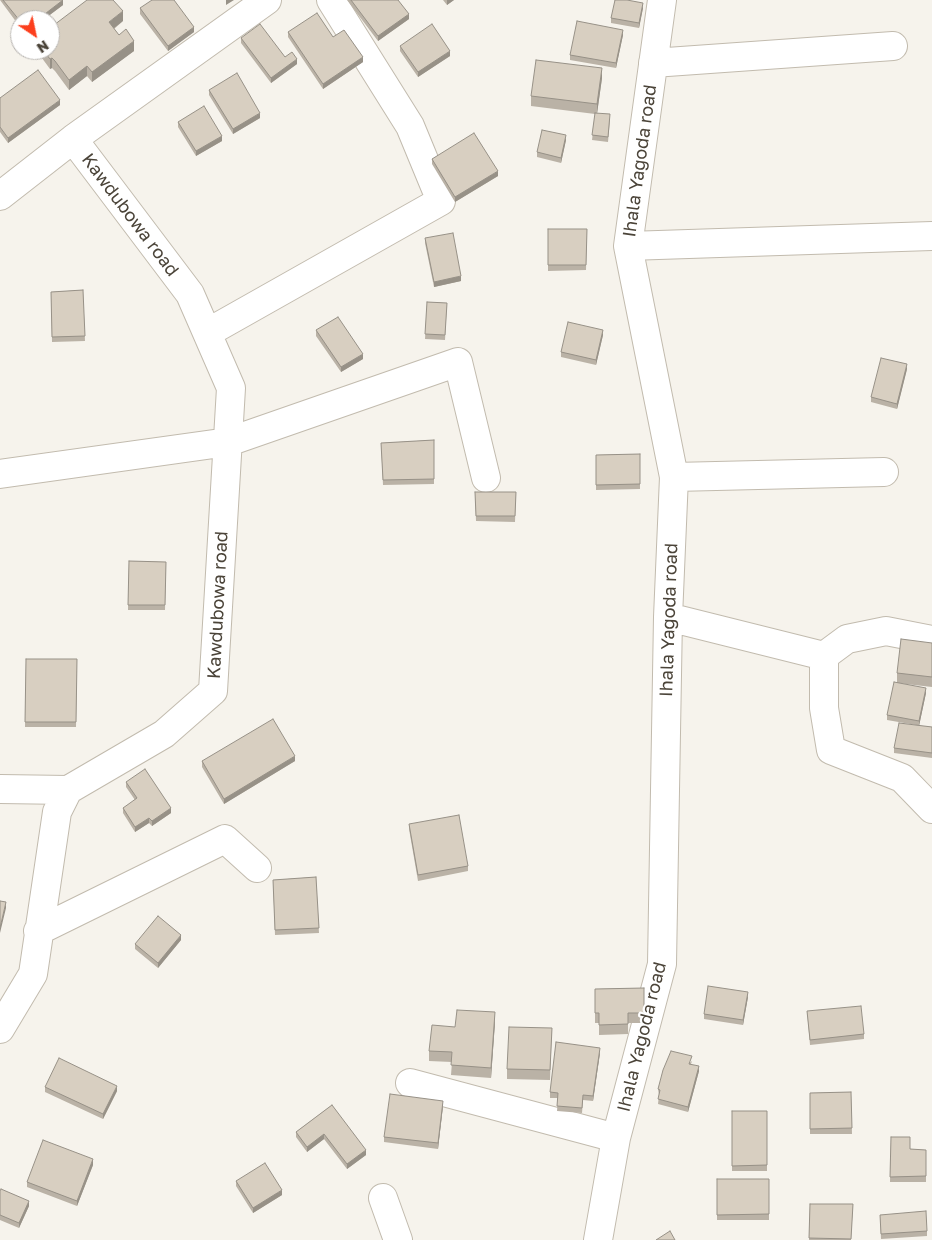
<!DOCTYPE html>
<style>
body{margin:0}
#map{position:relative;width:932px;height:1240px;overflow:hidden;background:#f6f3ec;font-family:"Golos Text",sans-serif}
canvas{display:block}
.north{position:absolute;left:10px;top:10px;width:50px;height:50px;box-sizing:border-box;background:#fff;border:1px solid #b7b4b0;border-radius:50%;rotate:146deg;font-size:14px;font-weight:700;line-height:20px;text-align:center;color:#4b4439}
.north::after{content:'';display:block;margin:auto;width:18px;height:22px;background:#fc3f1d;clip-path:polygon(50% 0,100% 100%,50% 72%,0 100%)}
</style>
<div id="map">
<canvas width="932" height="1240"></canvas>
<div class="north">N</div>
</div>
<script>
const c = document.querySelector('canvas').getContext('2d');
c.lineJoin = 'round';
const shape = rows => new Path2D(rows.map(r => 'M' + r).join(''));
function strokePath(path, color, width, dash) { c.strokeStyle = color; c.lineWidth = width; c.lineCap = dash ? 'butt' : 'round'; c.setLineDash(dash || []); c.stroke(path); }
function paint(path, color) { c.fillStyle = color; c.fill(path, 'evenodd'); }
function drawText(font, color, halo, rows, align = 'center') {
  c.font = font + ' "Golos Text",sans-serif'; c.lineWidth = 4.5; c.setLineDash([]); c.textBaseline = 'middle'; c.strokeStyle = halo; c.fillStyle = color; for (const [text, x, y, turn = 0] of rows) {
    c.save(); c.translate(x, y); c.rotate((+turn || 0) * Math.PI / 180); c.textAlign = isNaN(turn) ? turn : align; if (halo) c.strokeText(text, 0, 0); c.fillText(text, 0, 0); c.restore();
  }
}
const minor = shape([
 [653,63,893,46],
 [0,196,73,139,267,0],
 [628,246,932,236],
 [207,333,441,201,410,126,331,0],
 [0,474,228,442,458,362,486,478],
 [674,477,884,472],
 [668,617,824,656,847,639,886,631,932,640],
 [824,656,824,708,831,750,902,778,932,809],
 [0,789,68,790],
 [38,931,225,839,257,868],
 [0,1029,33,974,57,812,68,790,164,734,213,691,231,388,190,294,73,139],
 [410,1083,616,1138],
 [383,1198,398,1240],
 [598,1240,616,1138,662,964,668,617,674,477,628,246,662,0]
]);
const wall = shape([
 [0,0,63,0,63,5,43,20,20,20,20,27],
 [347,0,398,0,409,19,378,41],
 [443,0,454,0,447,5],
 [140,8,194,32,168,51,140,14],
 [643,8,639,28,611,23,611,18],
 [123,21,114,29,119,35,134,51,92,82,87,76,69,90,55,71,52,68,50,69,36,50,50,50],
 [288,32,333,37,363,62,323,89,288,37],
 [623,35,616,68,570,60,570,55],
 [241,38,285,57,297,64,271,83,241,43],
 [400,46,450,56,418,77,400,51],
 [602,78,597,113,610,119,608,142,592,140,595,114,531,106,531,96],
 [209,90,260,118,233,134,209,95],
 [0,98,60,105,8,143,0,132],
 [178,122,222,141,196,156,178,127],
 [566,140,561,163,537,157,537,152],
 [432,159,498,176,455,202,432,164],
 [548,229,587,229,586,270,548,271],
 [425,238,461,281,434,287,425,243],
 [83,290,85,341,52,342,51,292],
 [427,302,447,303,445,340,425,339],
 [316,330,363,359,341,372,316,336],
 [603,335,596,365,561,357,561,352],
 [907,369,897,409,871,402,871,397],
 [434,440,434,484,383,485,381,443],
 [640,454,640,489,596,490,596,455],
 [475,492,516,492,515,522,476,521],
 [129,561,166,562,165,610,128,610],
 [932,643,932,687,897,683,897,673],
 [26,659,77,659,76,727,25,727],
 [926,693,919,726,932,727,932,758,894,753,894,748,916,725,887,720,887,715],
 [202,761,295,761,224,804,202,767],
 [126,782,171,813,152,826,149,823,135,832,123,813,123,808,135,800,126,787],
 [409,824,468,866,468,871,418,881,409,829],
 [316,877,319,933,275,935,273,880],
 [181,940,158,968,135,949,135,944],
 [644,988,644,1023,628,1023,628,1034,599,1035,599,1023,595,1023,595,989],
 [748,997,743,1025,704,1019,704,1014],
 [807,1011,864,1034,864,1039,810,1045],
 [495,1022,491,1078,451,1075,452,1062,429,1061,429,1051,455,1027],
 [552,1028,550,1080,507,1079,507,1069],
 [600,1053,593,1101,583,1100,582,1113,557,1111,558,1098,550,1098,550,1092],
 [692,1061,691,1064,699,1071,688,1112,658,1104,659,1095,658,1089],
 [45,1087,117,1091,103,1119,45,1092],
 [851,1092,852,1134,810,1134,810,1093],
 [332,1105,366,1155,347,1169,324,1139,307,1152,296,1137,296,1132],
 [443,1106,438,1149,384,1142,384,1137],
 [732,1111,767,1111,767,1171,732,1171],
 [891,1137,910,1149,926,1150,926,1182,890,1182],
 [93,1165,77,1206,27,1187,27,1182],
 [717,1179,769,1179,769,1220,717,1220],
 [236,1181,282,1195,253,1213,236,1186],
 [0,1191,29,1206,19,1228,0,1220],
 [810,1204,853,1204,851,1240,809,1240],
 [880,1215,927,1231,927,1236,881,1239]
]);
const shadedWall = shape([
 [63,0,63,5,43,20,37,20],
 [226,0,234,0,226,5],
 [447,0,454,0,447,5],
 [643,3,643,8,639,28,639,23],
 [123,11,123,21,109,32,109,22],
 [409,14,409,19,378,41,378,36],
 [194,27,194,32,168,51,168,46],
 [623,30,623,35,616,68,616,63],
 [134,41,134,51,92,82,92,72],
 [450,51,450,56,418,77,418,72],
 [363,57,363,62,323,89,323,84],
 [52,58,52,68,50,69,50,59],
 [297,59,297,64,271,83,271,78],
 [87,66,87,76,69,90,69,80],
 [602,68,602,78,597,114,597,104],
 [60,100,60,105,8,143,8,138],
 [260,113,260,118,233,134,233,129],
 [566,135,566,140,561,163,561,158],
 [222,136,222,141,196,156,196,151],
 [498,171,498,176,455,202,455,197],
 [461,276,461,281,434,287,434,282],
 [603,330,603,335,596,365,596,360],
 [363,354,363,359,341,372,341,367],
 [907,364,907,369,897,409,897,404],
 [926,688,926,693,919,726,919,721],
 [295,756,295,761,224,804,224,799],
 [171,808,171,813,152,826,152,821],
 [149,818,149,823,135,832,135,827],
 [6,902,6,908,0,933,0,928],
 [181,935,181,940,158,968,158,963],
 [748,992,748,997,743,1025,743,1020],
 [495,1012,495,1022,491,1078,491,1068],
 [600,1048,600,1053,593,1101,593,1096],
 [699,1066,699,1071,688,1112,688,1107],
 [117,1086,117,1091,103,1119,103,1114],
 [443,1101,443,1106,438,1149,438,1143],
 [324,1134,324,1139,307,1152,307,1147],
 [366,1150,366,1155,347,1169,347,1164],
 [93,1159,93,1165,77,1206,77,1201],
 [282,1190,282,1195,253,1213,253,1208],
 [29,1201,29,1206,19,1228,19,1223]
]);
const building = shape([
 [3,0,63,0,37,20,20,20,20,21,3,0],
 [87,0,113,0,123,11,109,22,119,35,126,29,134,41,92,72,87,66,69,80,55,61,52,58,50,59,43,50,50,50,50,28,87,0],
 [152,0,174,0,194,27,168,46,140,8,152,0],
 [351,0,398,0,409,14,378,36,351,0],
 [615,0,627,0,643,3,639,23,611,18,615,0],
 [317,13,333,37,344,30,363,57,323,84,288,32,317,13],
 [577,21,623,30,616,63,570,55,577,21],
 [260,24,285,57,292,52,297,59,271,78,241,38,260,24],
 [432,24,450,51,418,72,400,46,432,24],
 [536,60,602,68,597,104,531,96,536,60],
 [38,70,60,100,8,138,0,127,0,98,38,70],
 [237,73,260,113,233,129,209,90,237,73],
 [204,106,222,136,196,151,178,122,204,106],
 [595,113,610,114,608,137,592,135,595,113],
 [542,130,566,135,561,158,537,152,542,130],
 [474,133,498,171,455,197,432,159,474,133],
 [548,229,587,229,586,265,548,265,548,229],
 [453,233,461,276,434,282,425,238,453,233],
 [83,290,85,336,52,337,51,292,83,290],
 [427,302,447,303,445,335,425,334,427,302],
 [338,317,363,354,341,367,316,330,338,317],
 [568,322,603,330,596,360,561,352,568,322],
 [881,358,907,364,897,404,871,397,881,358],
 [434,440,434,479,383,480,381,443,434,440],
 [640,454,640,484,596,485,596,455,640,454],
 [475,492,516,492,515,516,476,516,475,492],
 [129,561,166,562,165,605,128,605,129,561],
 [901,639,932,643,932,677,897,673,901,639],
 [26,659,77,659,76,722,25,722,26,659],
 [894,682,926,688,919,721,887,715,894,682],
 [273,719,295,756,224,799,202,761,273,719],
 [899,723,932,727,932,753,894,748,899,723],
 [145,769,171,808,152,821,149,818,135,827,123,808,137,798,126,782,145,769],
 [459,815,468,866,418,875,409,824,459,815],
 [316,877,319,928,275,930,273,880,316,877],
 [0,901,6,902,0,928,0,901],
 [158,916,181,935,158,963,135,944,158,916],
 [708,986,748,992,743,1020,704,1014,708,986],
 [644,988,644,1013,628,1013,628,1024,599,1025,599,1013,595,1013,595,989,644,988],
 [861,1006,864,1034,810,1040,807,1011,861,1006],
 [457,1010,495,1012,491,1068,451,1065,452,1052,429,1051,432,1025,455,1027,457,1010],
 [509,1027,552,1028,550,1070,507,1069,509,1027],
 [556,1042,600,1048,593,1096,583,1095,582,1108,557,1106,558,1093,550,1092,556,1042],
 [671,1051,692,1056,689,1064,699,1066,688,1107,658,1099,660,1090,658,1089,663,1070,671,1051],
 [59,1058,117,1086,103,1114,45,1087,59,1058],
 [851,1092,852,1128,810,1129,810,1093,851,1092],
 [390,1094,443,1101,438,1143,384,1137,390,1094],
 [332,1105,366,1150,347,1164,324,1134,307,1147,296,1132,332,1105],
 [732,1111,767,1111,767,1165,732,1166,732,1111],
 [891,1137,910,1137,910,1149,926,1150,926,1176,890,1177,891,1137],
 [43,1140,93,1159,77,1201,27,1182,43,1140],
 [265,1163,282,1190,253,1208,236,1181,265,1163],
 [717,1179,769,1179,769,1214,717,1215,717,1179],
 [1,1189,29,1201,19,1223,0,1215,0,1191,1,1189],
 [810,1204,853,1204,851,1239,809,1238,810,1204],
 [926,1211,927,1231,881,1234,880,1215,926,1211],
 [670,1231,675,1240,656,1240,670,1231]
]);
const streetNames = [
 ["Ihala Yagoda road",640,161,-82],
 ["Kawdubowa road",130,215,53],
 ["Kawdubowa road",218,605,-87],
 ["Ihala Yagoda road",669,620,-88],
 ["Ihala Yagoda road",642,1037,-76]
];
strokePath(minor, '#c2bbae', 30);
strokePath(minor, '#fff', 28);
paint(wall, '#bab2a6');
paint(shadedWall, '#979187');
paint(building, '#d8cfc1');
strokePath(building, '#979187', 1);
drawText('18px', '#4b4439', '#fff', streetNames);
</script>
